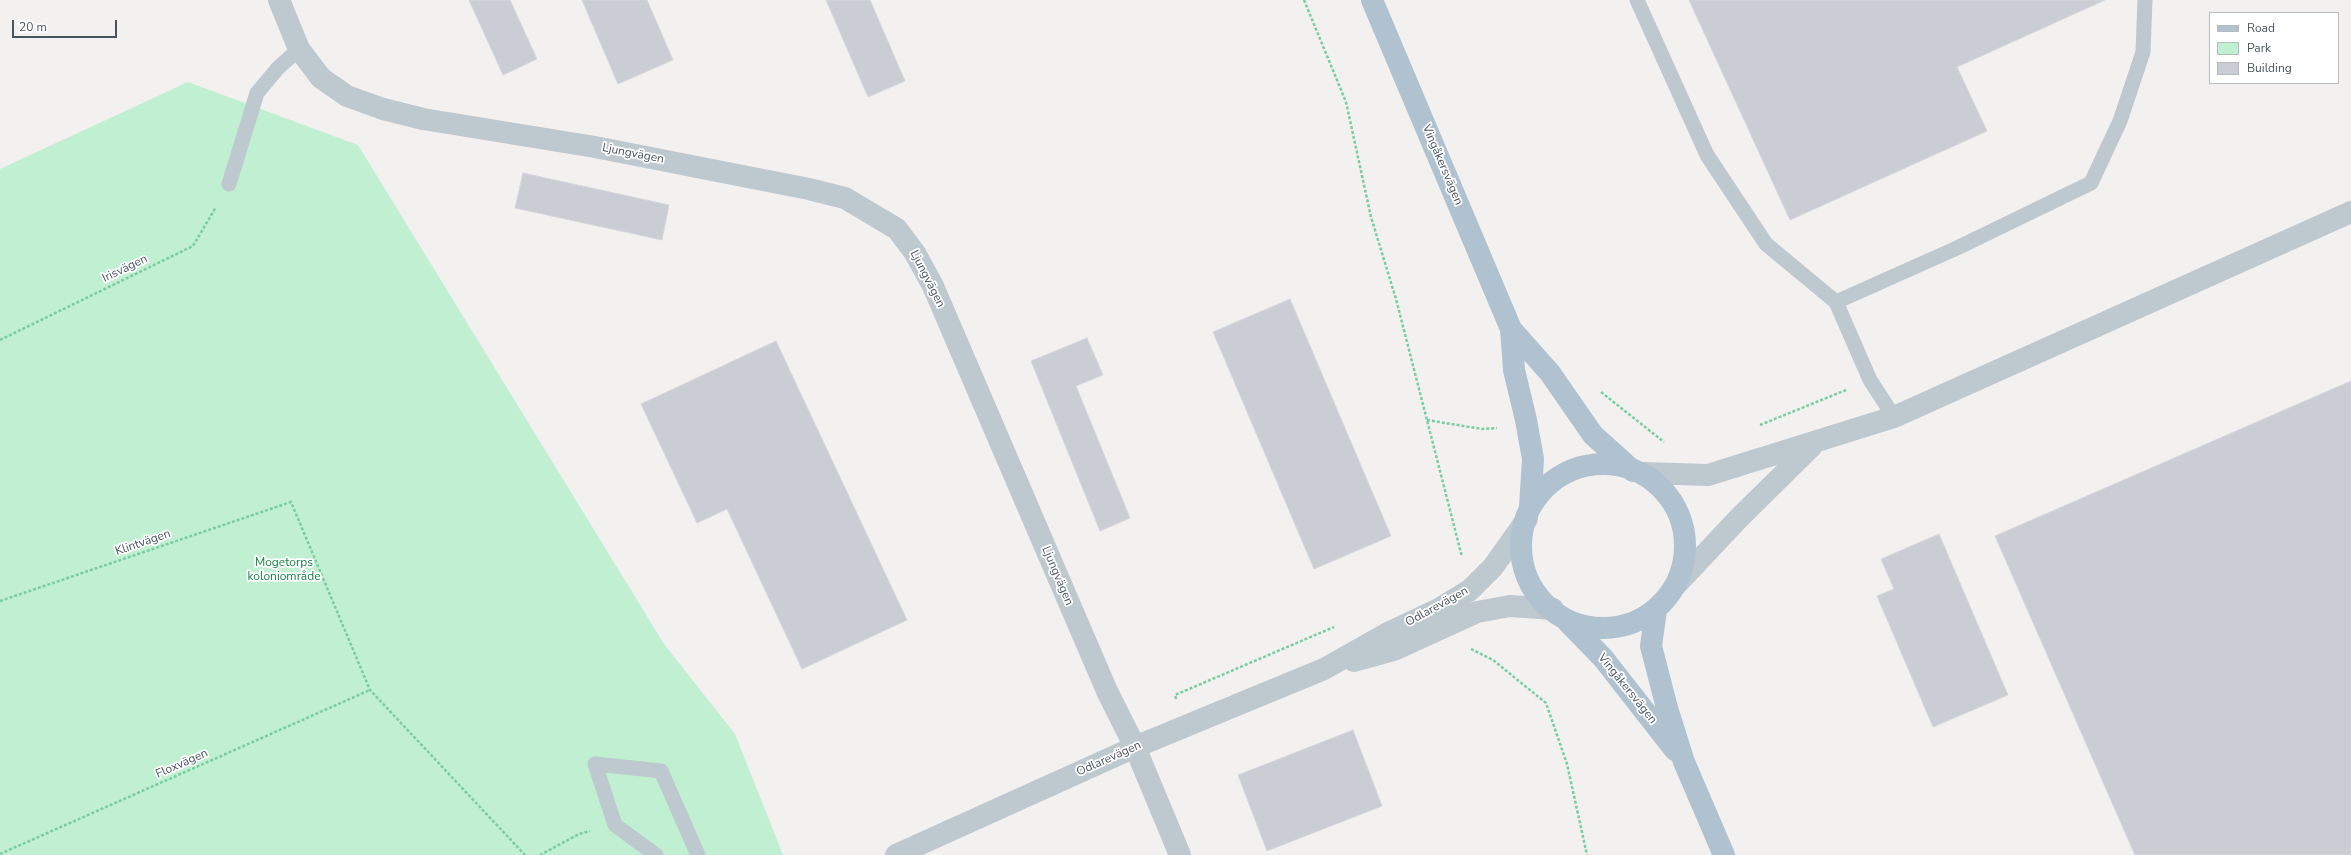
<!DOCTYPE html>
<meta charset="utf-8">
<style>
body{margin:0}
#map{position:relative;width:2351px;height:855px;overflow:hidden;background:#f3f0f0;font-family:"Nunito Sans",sans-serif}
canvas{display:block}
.legend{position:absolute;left:2209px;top:12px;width:130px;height:72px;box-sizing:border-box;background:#fff;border:1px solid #b6bbbf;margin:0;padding:5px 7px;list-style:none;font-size:12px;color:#48545e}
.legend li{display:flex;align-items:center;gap:8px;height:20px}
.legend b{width:20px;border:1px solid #b6bbbf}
.scale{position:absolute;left:12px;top:20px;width:105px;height:18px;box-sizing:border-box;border:2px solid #48545e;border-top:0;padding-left:5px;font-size:12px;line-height:14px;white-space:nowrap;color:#48545e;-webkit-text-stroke:3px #fff;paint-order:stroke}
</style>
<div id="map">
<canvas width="2351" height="855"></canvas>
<ul class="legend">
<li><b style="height:5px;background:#b0c1cf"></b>Road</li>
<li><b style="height:11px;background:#c0efd1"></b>Park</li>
<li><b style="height:11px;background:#cacdd3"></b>Building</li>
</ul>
<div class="scale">20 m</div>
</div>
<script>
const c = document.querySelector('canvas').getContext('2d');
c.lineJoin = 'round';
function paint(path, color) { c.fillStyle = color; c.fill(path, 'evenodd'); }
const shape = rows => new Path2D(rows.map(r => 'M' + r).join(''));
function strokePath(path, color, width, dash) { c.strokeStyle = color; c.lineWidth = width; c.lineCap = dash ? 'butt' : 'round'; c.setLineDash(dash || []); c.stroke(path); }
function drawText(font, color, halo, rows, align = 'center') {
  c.font = font + ' "Nunito Sans",sans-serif'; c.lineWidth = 3.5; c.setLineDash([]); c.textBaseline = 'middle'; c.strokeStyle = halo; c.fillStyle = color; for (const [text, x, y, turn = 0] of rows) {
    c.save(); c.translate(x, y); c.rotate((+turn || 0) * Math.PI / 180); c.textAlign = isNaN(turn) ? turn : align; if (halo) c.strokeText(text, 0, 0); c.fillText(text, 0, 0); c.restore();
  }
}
const green = shape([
 [188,82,358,145,664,644,735,734,783,855,0,855,0,169]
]);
const building = shape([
 [469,0,510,0,537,59,503,75,469,0],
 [582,0,647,0,673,60,618,84,582,0],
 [826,0,870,0,905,81,868,97,826,0],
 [1689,0,2105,0,1957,67,1987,131,1790,220,1689,0],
 [523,173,669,205,662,240,515,208,523,173],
 [1290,299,1391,536,1314,569,1213,332,1290,299],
 [1087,338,1103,375,1076,386,1130,518,1100,531,1031,361,1087,338],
 [776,341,907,620,802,669,727,509,697,523,641,404,776,341],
 [2351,381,2351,855,2135,855,1995,536,2351,381],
 [1939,534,2008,695,1933,727,1877,596,1894,589,1881,559,1939,534],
 [1353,730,1382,806,1267,851,1238,775,1353,730]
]);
const path = shape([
 [1304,0,1346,102,1371,217,1396,299,1462,557],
 [0,340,193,246,216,207],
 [1601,392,1664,442],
 [1427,420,1482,429,1497,428],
 [1760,425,1846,390],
 [0,601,291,502,370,690,525,855],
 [1471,649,1493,660,1546,703,1567,764,1587,855],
 [1176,699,1175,695,1334,627],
 [0,854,370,690],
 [540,855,579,834,590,831]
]);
const service = shape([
 [1637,0,1707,155,1766,244,1836,302,1870,380,1894,417],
 [229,184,257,93,278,68,299,49],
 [1836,302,1957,248,2091,183,2120,121,2143,52,2145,0],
 [656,855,615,825,595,764,661,771,698,855]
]);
const minor = shape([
 [279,0,299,49,321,78,347,96,383,109,423,119,595,147,809,189,845,198,897,229,915,253,933,286,1107,691,1135,747,1180,855],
 [1642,473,1708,475,1894,417,2351,212],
 [1676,585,1739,518,1812,446],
 [1354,661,1394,650,1477,612,1510,606,1553,609],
 [896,855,1135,747,1324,669,1386,634,1439,609,1470,590,1493,567,1527,519]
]);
const primary = shape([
 [1372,0,1511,329,1550,373,1593,435,1633,471],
 [1511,329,1514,370,1526,420,1533,459,1530,507],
 '1521 546a82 82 0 1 1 164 0a82 82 0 1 1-164 0Z',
 [1656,610,1651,646,1667,708,1684,762,1724,855],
 [1568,622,1603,658,1675,750]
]);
const streetNames = [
 ["Ljungvägen",633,154,11],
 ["Vingåkersvägen",1442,165,67],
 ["Irisvägen",125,269,-26],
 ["Ljungvägen",927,279,63],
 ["Klintvägen",143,543,-19],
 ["Ljungvägen",1057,576,67],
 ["Odlarevägen",1437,607,-29],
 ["Vingåkersvägen",1627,689,51],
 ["Odlarevägen",1109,759,-24],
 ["Floxvägen",182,764,-24]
];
const parkNames = [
 ["Mogetorps",284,563],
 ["koloniområde",284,577]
];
paint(green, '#c0efd1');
paint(building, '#cacdd3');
strokePath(building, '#d4d7dc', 1);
strokePath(path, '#78cea0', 2.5, [3, 2]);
strokePath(service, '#bec8cf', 15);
strokePath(minor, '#bec8cf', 22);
strokePath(primary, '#b0c1cf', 22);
drawText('12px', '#48545e', '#fff', streetNames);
drawText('12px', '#188049', '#fff', parkNames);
</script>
